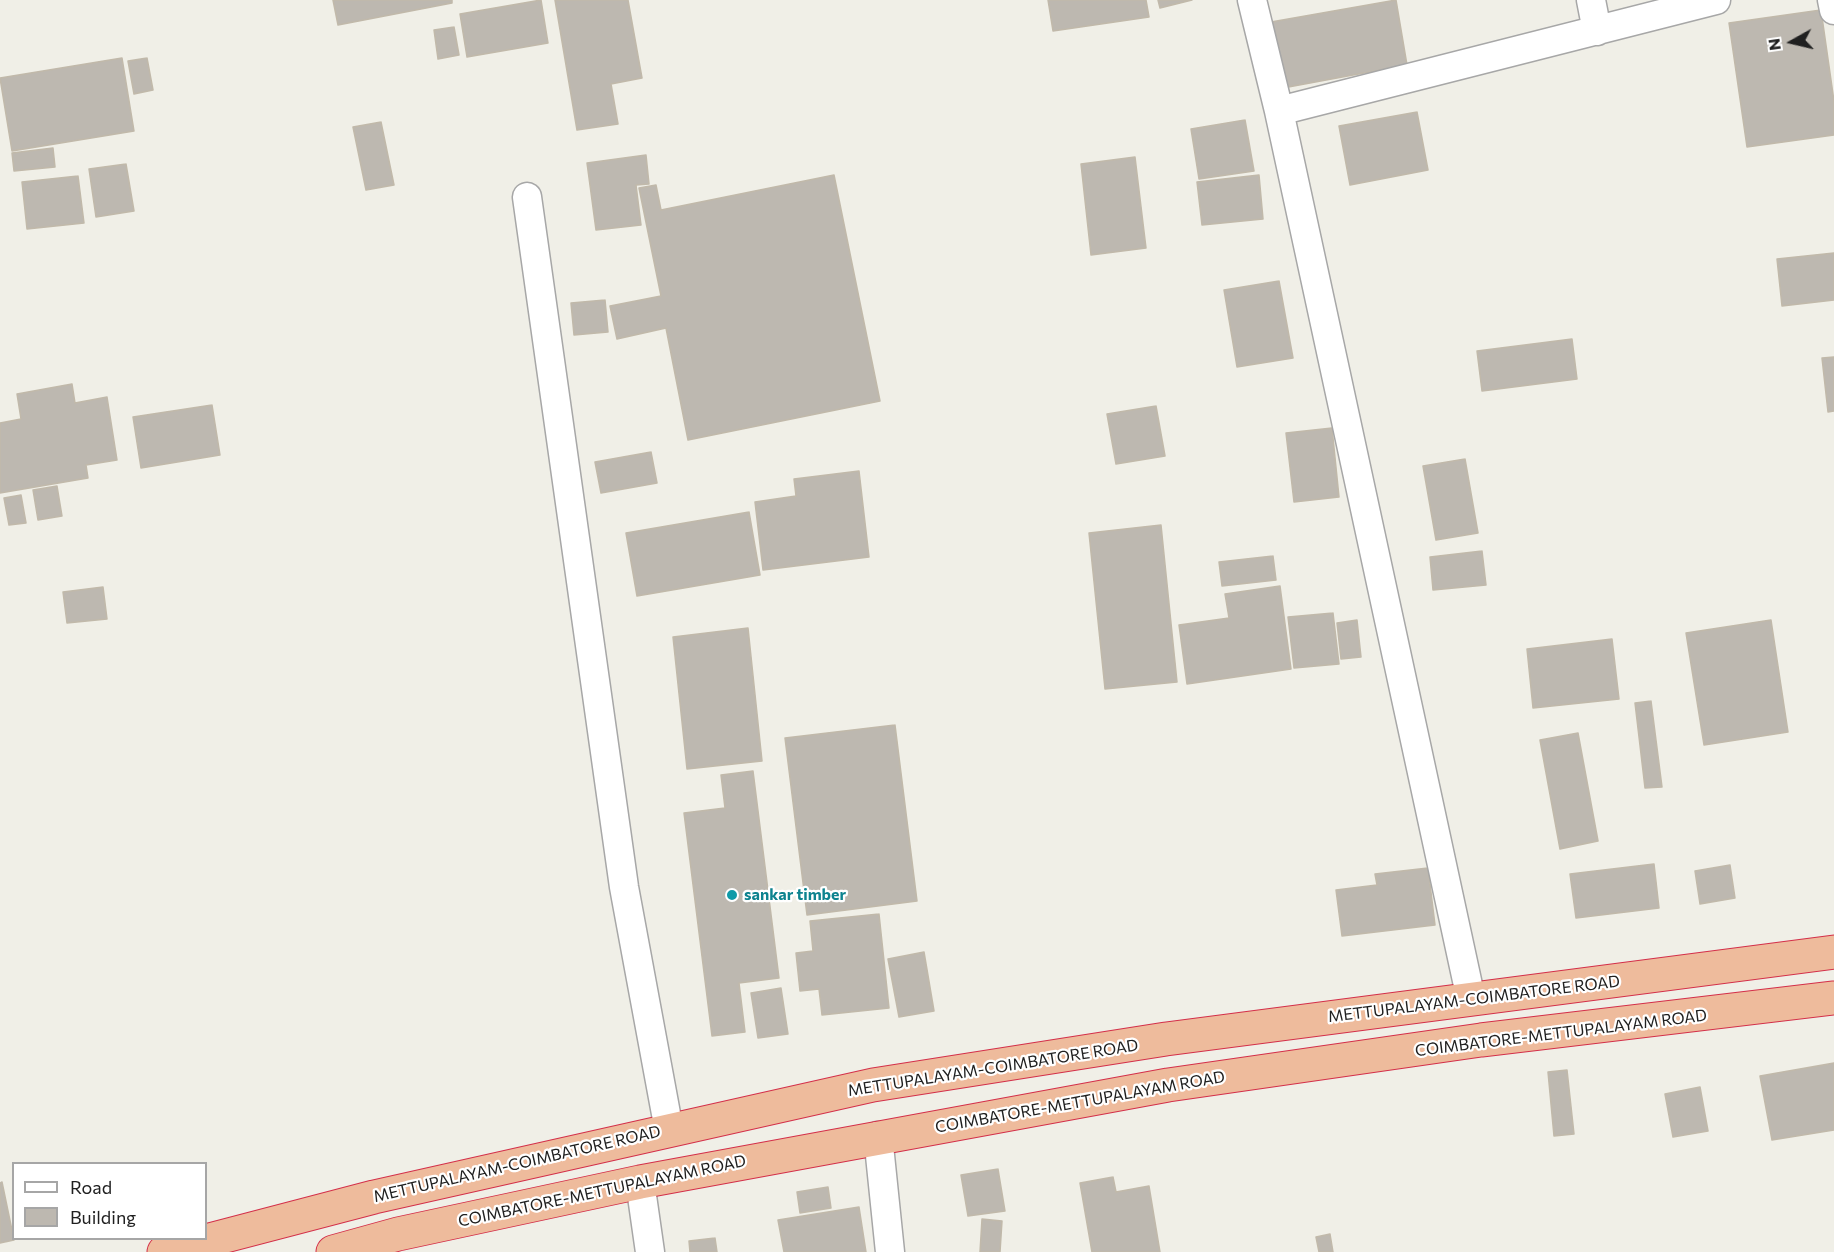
<!DOCTYPE html>
<style>
body{margin:0}
#map{position:relative;width:1834px;height:1252px;overflow:hidden;background:#f0efe7;font-family:Commissioner,sans-serif}
canvas{display:block}
.legend{position:absolute;left:12px;top:1162px;width:195px;height:78px;box-sizing:border-box;background:#fff;border:2px solid #a6a6a6;margin:0;padding:8px 10px;list-style:none;font-size:18px;color:#202020}
.legend li{display:flex;align-items:center;gap:12px;height:30px}
.legend b{width:30px;border:2px solid #a6a6a6}
.north{position:absolute;left:1762px;top:12px;width:60px;height:60px;-webkit-text-stroke:4px #fff;paint-order:stroke;rotate:262deg;font-size:16px;font-weight:700;line-height:24px;text-align:center;color:#202020}
.north::after{content:'';display:block;margin:auto;width:21px;height:27px;background:#202020;clip-path:polygon(50% 0,100% 100%,50% 72%,0 100%)}
</style>
<div id="map">
<canvas width="1834" height="1252"></canvas>
<ul class="legend">
<li><b style="height:8px;background:#fff"></b>Road</li>
<li><b style="height:16px;background:#bdb8b0"></b>Building</li>
</ul>
<div class="north">N</div>
</div>
<script>
const c = document.querySelector('canvas').getContext('2d');
c.lineJoin = 'round';
function paint(path, color) { c.fillStyle = color; c.fill(path, 'evenodd'); }
const shape = rows => new Path2D(rows.map(r => 'M' + r).join(''));
function strokePath(path, color, width, dash) { c.strokeStyle = color; c.lineWidth = width; c.lineCap = dash ? 'butt' : 'round'; c.setLineDash(dash || []); c.stroke(path); }
function drawText(font, color, halo, rows, align = 'center') {
  c.font = font + ' Commissioner,sans-serif'; c.lineWidth = 4.5; c.setLineDash([]); c.textBaseline = 'middle'; c.strokeStyle = halo; c.fillStyle = color; for (const [text, x, y, turn = 0] of rows) {
    c.save(); c.translate(x, y); c.rotate((+turn || 0) * Math.PI / 180); c.textAlign = isNaN(turn) ? turn : align; if (halo) c.strokeText(text, 0, 0); c.fillText(text, 0, 0); c.restore();
  }
}
const building = shape([
 [333,0,452,0,452,3,338,25,333,0],
 [541,0,548,43,467,57,460,14,541,0],
 [555,0,628,0,642,78,611,84,618,124,577,130,555,0],
 [1048,0,1146,0,1149,17,1053,31,1048,0],
 [1158,0,1192,0,1160,8,1158,0],
 [1396,0,1407,65,1283,88,1271,22,1396,0],
 [1821,10,1834,101,1834,135,1747,147,1729,23,1821,10],
 [454,27,459,55,438,59,434,30,454,27],
 [122,58,134,131,12,151,0,78,122,58],
 [147,58,153,90,134,94,128,61,147,58],
 [1417,112,1428,170,1350,185,1339,126,1417,112],
 [1245,120,1254,171,1199,179,1191,129,1245,120],
 [381,122,394,185,366,190,353,127,381,122],
 [53,148,55,167,14,171,12,153,53,148],
 [646,155,649,184,636,185,641,225,596,230,587,163,646,155],
 [1135,157,1146,248,1091,255,1081,164,1135,157],
 [126,164,134,211,96,217,89,169,126,164],
 [834,175,880,401,688,440,666,328,617,339,610,306,661,296,639,188,656,185,661,210,834,175],
 [1259,175,1263,219,1202,225,1197,182,1259,175],
 [78,176,84,223,27,229,22,182,78,176],
 [1834,253,1834,300,1782,306,1777,259,1834,253],
 [1279,281,1293,358,1237,367,1224,290,1279,281],
 [605,300,608,332,574,335,571,303,605,300],
 [1572,339,1577,379,1482,391,1477,351,1572,339],
 [1834,357,1834,411,1828,412,1822,358,1834,357],
 [72,384,75,403,107,397,117,460,86,465,88,478,0,493,0,423,21,419,17,394,72,384],
 [212,405,220,455,141,468,133,417,212,405],
 [1156,406,1165,456,1116,464,1107,414,1156,406],
 [1332,428,1339,497,1294,502,1286,433,1332,428],
 [651,452,657,483,601,493,595,462,651,452],
 [1465,459,1478,533,1436,540,1423,466,1465,459],
 [859,471,869,557,763,570,755,502,796,496,794,479,859,471],
 [57,486,62,516,38,520,33,490,57,486],
 [21,495,26,523,9,525,4,498,21,495],
 [749,512,760,575,637,596,626,533,749,512],
 [1161,525,1177,682,1105,689,1089,533,1161,525],
 [1482,551,1486,585,1433,590,1430,557,1482,551],
 [1273,556,1276,580,1222,586,1219,562,1273,556],
 [1280,586,1291,669,1187,684,1179,625,1229,618,1225,594,1280,586],
 [103,587,107,619,67,623,63,592,103,587],
 [1333,613,1339,664,1294,668,1288,617,1333,613],
 [1357,620,1361,657,1341,659,1337,623,1357,620],
 [1771,620,1788,732,1704,745,1686,633,1771,620],
 [748,628,762,761,687,769,673,637,748,628],
 [1612,639,1619,699,1533,708,1527,649,1612,639],
 [1651,701,1662,787,1645,788,1635,703,1651,701],
 [895,725,917,901,807,915,785,738,895,725],
 [1578,733,1598,841,1560,849,1540,740,1578,733],
 [753,771,779,978,739,983,745,1032,712,1036,684,813,725,808,721,775,753,771],
 [1654,864,1659,908,1576,918,1570,874,1654,864],
 [1730,865,1735,898,1700,904,1695,871,1730,865],
 [1428,868,1435,925,1342,936,1336,890,1377,885,1375,874,1428,868],
 [879,914,889,1008,822,1015,819,989,800,991,796,953,813,951,810,921,879,914],
 [924,952,934,1011,899,1017,888,959,924,952],
 [781,988,788,1034,758,1038,751,993,781,988],
 [1834,1063,1834,1130,1772,1140,1760,1076,1834,1063],
 [1567,1070,1574,1134,1554,1136,1548,1072,1567,1070],
 [1700,1087,1708,1131,1673,1137,1665,1094,1700,1087],
 [998,1169,1005,1211,968,1216,961,1175,998,1169],
 [1113,1177,1116,1192,1149,1186,1160,1252,1092,1252,1080,1183,1113,1177],
 [2,1182,14,1240,0,1243,0,1183,2,1182],
 [828,1187,831,1208,800,1213,797,1192,828,1187],
 [859,1207,866,1252,784,1252,778,1220,859,1207],
 [982,1219,1002,1221,1000,1252,980,1252,982,1219],
 [1330,1234,1333,1252,1319,1252,1316,1237,1330,1234],
 [715,1238,717,1252,690,1252,689,1241,715,1238]
]);
const minor = shape([
 [1252,0,1279,111],
 [1591,0,1597,31],
 [1832,0,1834,10],
 [527,197,624,887,669,1130],
 [1471,999,1279,111,1716,0],
 [878,1136,890,1252],
 [640,1182,650,1252]
]);
const trunk = shape([
 [164,1252,374,1197,873,1085,1166,1039,1834,952],
 [333,1252,398,1234,640,1182,1168,1085,1481,1040,1834,998]
]);
const markers = [
 [732,895,6,"#0f9aa8"]
];
const cultureNames = [
 ["sankar timber",744,895]
];
const streetNames = [
 ["METTUPALAYAM-COIMBATORE ROAD",1474,999,-7],
 ["COIMBATORE-METTUPALAYAM ROAD",1561,1033,-7],
 ["METTUPALAYAM-COIMBATORE ROAD",993,1068,-9],
 ["COIMBATORE-METTUPALAYAM ROAD",1080,1102,-10],
 ["METTUPALAYAM-COIMBATORE ROAD",517,1164,-13],
 ["COIMBATORE-METTUPALAYAM ROAD",602,1191,-12]
];
paint(building, '#bdb8b0');
strokePath(building, '#c1b9aa', 1.5);
strokePath(minor, '#a7a7a7', 31);
strokePath(trunk, '#d32f49', 35);
strokePath(minor, '#fff', 28);
strokePath(trunk, '#eebb9c', 33);
for (const [x, y, r, color] of markers) { const dot = new Path2D(); dot.arc(x, y, r, 0, 2 * Math.PI); c.fillStyle = color; c.fill(dot); strokePath(dot, '#fff', 2); }
drawText('bold 16px', '#0d838f', '#fff', cultureNames, 'left');
drawText('16px', '#202020', '#fff', streetNames);
</script>
